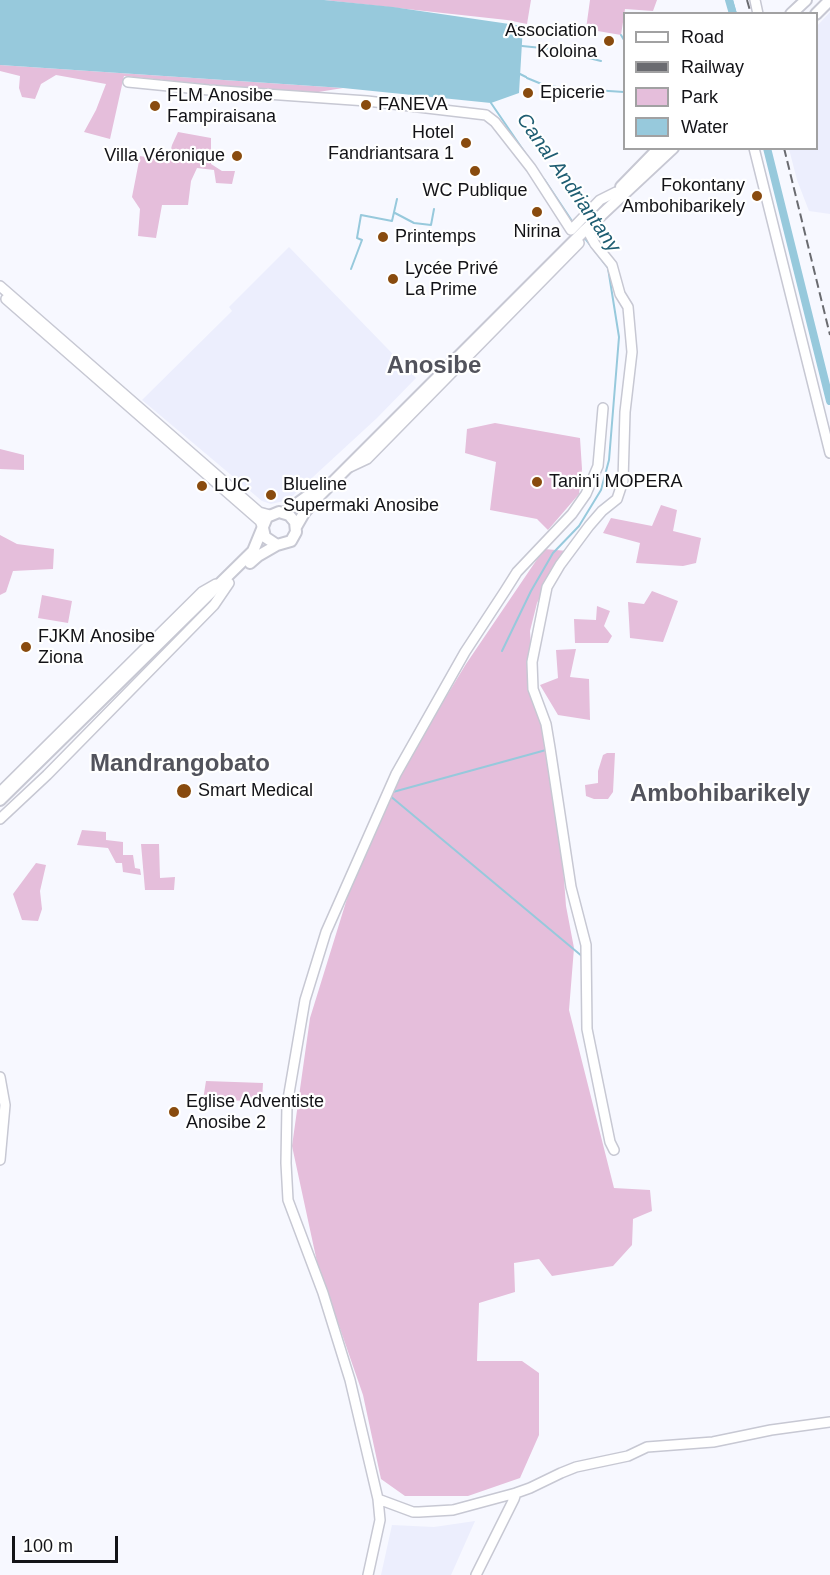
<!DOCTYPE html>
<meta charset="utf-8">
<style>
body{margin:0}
#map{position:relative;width:830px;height:1575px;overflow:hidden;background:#f7f8ff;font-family:Arial,sans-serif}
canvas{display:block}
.legend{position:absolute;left:623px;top:12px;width:195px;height:138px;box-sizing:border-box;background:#fff;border:2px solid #a1a1a2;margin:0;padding:8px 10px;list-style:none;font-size:18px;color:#131317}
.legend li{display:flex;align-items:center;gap:12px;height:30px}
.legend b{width:30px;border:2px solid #a1a1a2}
.scale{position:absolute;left:12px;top:1536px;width:106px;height:27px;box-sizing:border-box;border:3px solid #131317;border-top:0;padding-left:8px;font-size:18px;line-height:21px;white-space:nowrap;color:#131317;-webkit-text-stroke:4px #fff;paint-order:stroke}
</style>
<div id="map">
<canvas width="830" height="1575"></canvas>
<ul class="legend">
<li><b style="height:8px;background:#fff"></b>Road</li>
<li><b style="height:8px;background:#6a6b70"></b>Railway</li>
<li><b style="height:16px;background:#e5bedb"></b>Park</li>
<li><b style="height:16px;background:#97c9dc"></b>Water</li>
</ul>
<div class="scale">100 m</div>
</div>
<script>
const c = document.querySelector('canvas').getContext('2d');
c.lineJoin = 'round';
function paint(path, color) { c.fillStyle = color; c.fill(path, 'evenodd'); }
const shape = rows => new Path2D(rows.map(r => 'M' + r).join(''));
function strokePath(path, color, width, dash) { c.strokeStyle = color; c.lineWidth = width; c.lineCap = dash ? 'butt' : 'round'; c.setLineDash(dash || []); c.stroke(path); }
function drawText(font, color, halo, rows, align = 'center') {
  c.font = font + ' Arial,sans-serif'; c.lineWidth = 4.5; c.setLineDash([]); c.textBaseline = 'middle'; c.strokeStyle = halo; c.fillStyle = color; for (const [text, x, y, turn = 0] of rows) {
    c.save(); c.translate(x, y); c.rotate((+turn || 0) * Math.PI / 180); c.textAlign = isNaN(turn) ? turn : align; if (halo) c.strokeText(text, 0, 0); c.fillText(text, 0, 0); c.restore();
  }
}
const built = shape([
 [830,12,830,214,809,211,797,180,789,149,816,148,817,26],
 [289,247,416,378,377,418,288,500,271,504,262,501,142,400,232,311,229,307],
 [475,1521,451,1575,381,1575,392,1525,434,1527]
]);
const green = shape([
 [324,0,531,0,527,24,507,20],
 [590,0,657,0,653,11,625,9,621,35,586,29],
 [0,65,343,88,306,94,124,76,110,139,84,132,96,110,106,84,56,75,41,84,35,99,22,97,19,88,20,76,0,71],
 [178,132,211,138,211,164,222,171,235,171,232,184,216,183,214,170,197,168,191,181,188,205,162,205,156,238,138,236,140,209,132,197,140,156,168,161,172,145],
 [495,423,580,438,582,469,579,494,548,530,537,519,490,510,496,462,465,453,467,429],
 [0,449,24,455,24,470,0,469],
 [661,505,677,510,673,531,701,538,696,563,683,566,636,563,640,543,603,533,611,518,652,526],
 [0,535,17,544,54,549,53,569,13,571,6,592,0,595],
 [544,549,568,551,554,570,537,603,530,631,534,695,556,772,566,906,574,948,569,1010,614,1188,650,1190,652,1211,633,1219,632,1245,613,1266,552,1276,539,1259,514,1263,515,1292,479,1303,477,1361,522,1361,539,1373,539,1435,520,1478,468,1496,405,1496,381,1479,363,1395,317,1262,292,1146,310,1018,354,876,387,794,466,664],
 [652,591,678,601,663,642,630,638,628,602,644,604],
 [42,595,72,601,68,623,38,618],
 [597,606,610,611,604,626,612,636,608,643,575,643,574,619,596,620],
 [576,649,570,677,589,679,590,720,558,715,540,685,558,678,556,650],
 [607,753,615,753,613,792,608,799,594,799,586,796,585,785,598,783,598,771,603,755],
 [82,830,106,832,106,840,123,842,123,855,133,855,135,868,140,869,141,875,123,872,122,863,116,863,108,848,77,845],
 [141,844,159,844,160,878,175,877,174,890,145,890],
 [36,863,46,865,40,891,42,909,38,921,22,920,13,894],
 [206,1081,263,1083,262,1101,203,1100]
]);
const water = shape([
 [0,0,324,0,393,7,523,26,519,93,491,103,343,88,0,65]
]);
const stream = shape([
 [732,0,736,14],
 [621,35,624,40],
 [522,46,552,49,601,61],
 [520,74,526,77],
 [527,78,544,85,563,88,624,92],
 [491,103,530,160],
 [768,148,830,392],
 [544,179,574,224],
 [395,213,414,223,431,225,434,209],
 [351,269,362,240,357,238,361,215,392,221,397,199],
 [502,651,531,591,553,553,579,526,601,490,609,460,619,337,608,268,583,236],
 [393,792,546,750],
 [389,795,583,957]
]);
const canal = shape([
 [729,0,733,14],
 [767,148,830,401]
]);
const minor = shape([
 [755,0,758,14],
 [128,82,209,90,367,101,486,115,495,122,531,168,571,230,600,200,616,192],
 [754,148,830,453],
 [589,233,595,244,612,265,620,294,628,307,632,352,625,412,623,481,617,499,602,511,589,526,560,565,547,587,532,662,533,689,546,724,550,748,571,887,586,945,587,1029,610,1142,614,1150],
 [0,286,259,512,270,515],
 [6,299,260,521,263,528],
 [350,467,367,459,579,243],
 [0,792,202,592,216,584],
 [0,819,47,775,214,605,229,583],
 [0,1077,5,1105,0,1160],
 [378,1499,413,1512,419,1512,453,1510,516,1493],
 [368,1575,380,1520,378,1499,350,1380,323,1293,288,1200,286,1163,287,1105,305,1000,326,932,396,774,465,652,505,591,517,572,572,514,586,494,598,466,603,408],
 [476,1575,514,1499,516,1493,530,1488,561,1473,576,1467,628,1456,647,1447,713,1442,771,1430,830,1422]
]);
const major = shape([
 [791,14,806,0],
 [816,14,830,0],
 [621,187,659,148],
 [284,513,316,490],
 [296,527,304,513,315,500,583,232,673,148],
 [250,563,258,556,277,545],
 [0,800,253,551,267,517,279,512,289,515,295,522,296,532,291,541,277,545,265,537,263,528]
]);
const rail = shape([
 [747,0,751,14],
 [784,148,830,335]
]);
const markers = [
 [609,41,6,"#894b0e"],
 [528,93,6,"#894b0e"],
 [366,105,6,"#894b0e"],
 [155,106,6,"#894b0e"],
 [466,143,6,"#894b0e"],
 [237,156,6,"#894b0e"],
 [475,171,6,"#894b0e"],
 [757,196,6,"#894b0e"],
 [537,212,6,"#894b0e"],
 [383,237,6,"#894b0e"],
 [393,279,6,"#894b0e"],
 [537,482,6,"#894b0e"],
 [202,486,6,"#894b0e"],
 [271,495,6,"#894b0e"],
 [26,647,6,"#894b0e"],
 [184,791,8,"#894b0e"],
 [174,1112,6,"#894b0e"]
];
const poiNames = [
 ["Association",597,31,"right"],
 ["Koloina",597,52,"right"],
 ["Epicerie",540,93],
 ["FLM Anosibe",167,96],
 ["Fampiraisana",167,117],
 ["FANEVA",378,105],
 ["Hotel",454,133,"right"],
 ["Fandriantsara 1",454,154,"right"],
 ["Villa Véronique",225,156,"right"],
 ["Fokontany",745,186,"right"],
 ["Ambohibarikely",745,207,"right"],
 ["WC Publique",475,191,"center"],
 ["Nirina",537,232,"center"],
 ["Printemps",395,237],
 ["Lycée Privé",405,269],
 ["La Prime",405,290],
 ["Tanin'i MOPERA",549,482],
 ["Blueline",283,485],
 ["Supermaki Anosibe",283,506],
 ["LUC",214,486],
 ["FJKM Anosibe",38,637],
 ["Ziona",38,658],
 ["Smart Medical",198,791],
 ["Eglise Adventiste",186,1102],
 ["Anosibe 2",186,1123]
];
const waterNames = [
 ["Canal Andriantany",568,183,55]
];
const districtNames = [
 ["Anosibe",434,366],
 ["Mandrangobato",180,764],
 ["Ambohibarikely",720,794]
];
paint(built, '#eceefd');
paint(green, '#e5bedb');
paint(water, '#97c9dc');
strokePath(stream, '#97c9dc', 2);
strokePath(canal, '#97c9dc', 8);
strokePath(minor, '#c7c8d3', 12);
strokePath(major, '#c7c8d3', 14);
strokePath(minor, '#fff', 9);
strokePath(major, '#fff', 10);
strokePath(rail, '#6a6b70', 2, [9, 4.5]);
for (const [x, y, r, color] of markers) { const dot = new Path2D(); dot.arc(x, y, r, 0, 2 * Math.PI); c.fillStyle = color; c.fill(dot); strokePath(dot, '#fff', 2); }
drawText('18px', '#131317', '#fff', poiNames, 'left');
drawText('italic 20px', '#1e5d72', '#fff', waterNames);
drawText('bold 24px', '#52535c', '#fff', districtNames);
</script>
